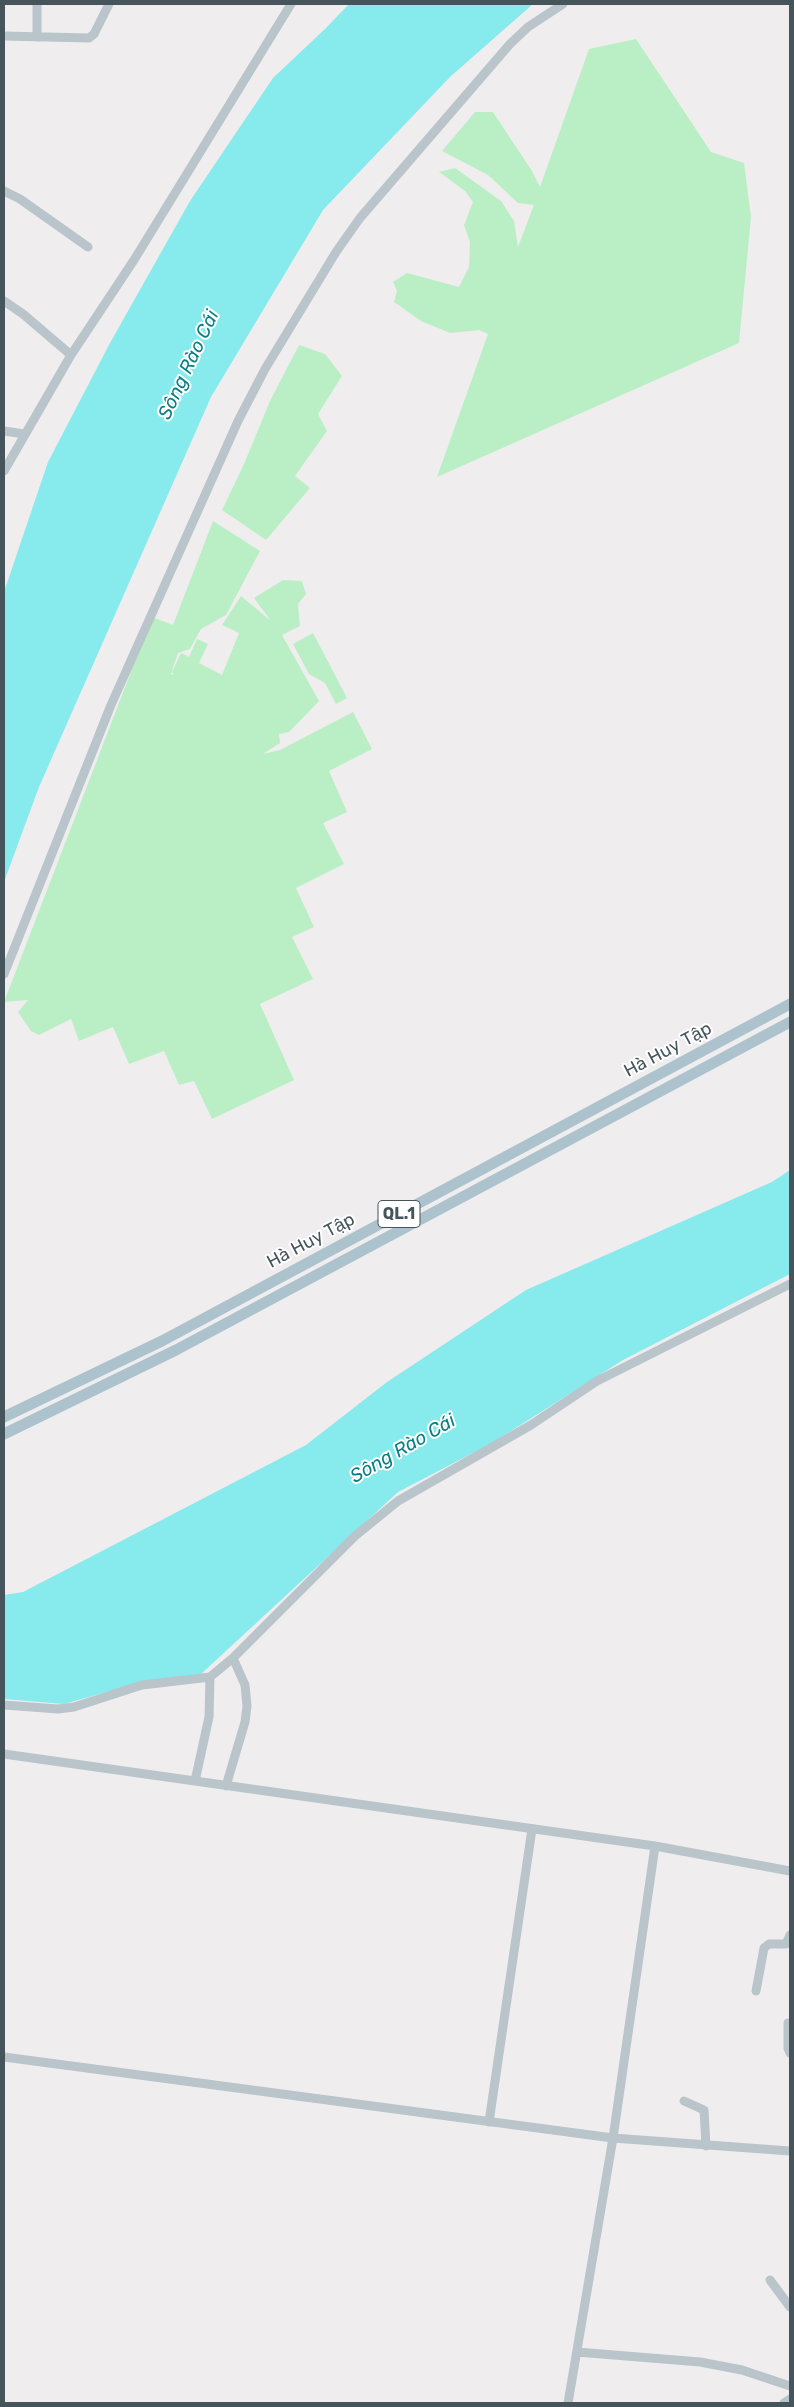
<!DOCTYPE html>
<meta charset="utf-8">
<style>
body{margin:0}
#map{position:relative;width:794px;height:2407px;overflow:hidden;background:#f0edee;font-family:Rubik,sans-serif}
canvas{display:block}
.frame{position:absolute;inset:0;border:5px solid #45555b;pointer-events:none}
</style>
<div id="map">
<canvas width="794" height="2407"></canvas>
<div class="frame"></div>
</div>
<script>
const c = document.querySelector('canvas').getContext('2d');
c.lineJoin = 'round';
function paint(path, color) { c.fillStyle = color; c.fill(path, 'evenodd'); }
const shape = rows => new Path2D(rows.map(r => 'M' + r).join(''));
function strokePath(path, color, width, dash) { c.strokeStyle = color; c.lineWidth = width; c.lineCap = dash ? 'butt' : 'round'; c.setLineDash(dash || []); c.stroke(path); }
function drawText(font, color, halo, rows, align = 'center') {
  c.font = font + ' Rubik,sans-serif'; c.lineWidth = 4; c.setLineDash([]); c.textBaseline = 'middle'; c.strokeStyle = halo; c.fillStyle = color; for (const [text, x, y, turn = 0] of rows) {
    c.save(); c.translate(x, y); c.rotate((+turn || 0) * Math.PI / 180); c.textAlign = isNaN(turn) ? turn : align; if (halo) c.strokeText(text, 0, 0); c.fillText(text, 0, 0); c.restore();
  }
}
const green = shape([
 [636,39,711,152,744,163,751,217,739,343,437,477,488,334,479,330,450,333,421,321,394,302,397,291,393,282,407,273,459,287,469,267,470,242,464,225,473,202,465,191,439,172,455,168,501,201,514,221,518,247,534,205,518,203,488,175,442,151,475,112,493,112,532,171,540,187,589,49],
 [299,345,325,354,342,376,318,414,327,431,295,476,310,488,266,540,222,510,244,464,270,401],
 [213,521,260,551,226,615,201,629,190,649,178,653,171,674,174,675,172,672,181,653,189,657,197,639,208,644,199,663,222,675,239,633,222,625,241,596,271,621,254,598,283,580,302,581,306,594,298,604,300,626,282,635,319,701,289,732,279,734,280,743,263,754,280,750,353,712,372,749,329,771,347,812,323,823,344,864,296,888,314,927,292,937,313,979,260,1004,294,1080,212,1119,194,1081,179,1085,164,1051,129,1064,113,1027,79,1041,71,1019,39,1035,31,1031,18,1012,28,1000,4,1002,152,617,173,625],
 [313,633,347,698,336,704,325,683,309,674,293,644]
]);
const water = shape([
 [349,4,533,4,450,77,323,210,211,397,39,787,4,882,4,592,48,462,110,343,190,201,273,78,326,28],
 [790,1170,790,1274,623,1360,492,1443,398,1492,201,1674,142,1682,64,1704,4,1699,4,1595,23,1592,306,1445,387,1382,526,1290,772,1182]
]);
const minor = shape([
 [37,4,37,37],
 [4,36,89,38,94,34,109,4],
 [4,191,20,199,88,247],
 [4,301,23,314,71,355],
 [4,431,24,434],
 [4,471,71,355,134,260,291,4],
 [4,974,111,705,238,421,265,369,336,252,360,218,510,44,528,27,563,4],
 [4,1705,58,1709,74,1707,142,1685,210,1677,233,1658,355,1536,398,1501,531,1425,597,1381,790,1284],
 [4,1754,655,1846,613,2138,568,2403],
 [195,1781,209,1717,210,1677],
 [226,1786,245,1722,247,1706,245,1685,233,1658],
 [655,1846,790,1871],
 [756,1991,764,1948,769,1944,786,1944,790,1935],
 [788,2023,788,2048,790,2053],
 [4,2057,613,2138,790,2151],
 [684,2101,704,2110,706,2146],
 [489,2122,532,1829],
 [770,2280,790,2307],
 [577,2352,700,2362,742,2370,790,2386],
 [784,2403,790,2399]
]);
const major = shape([
 [4,1417,162,1341,790,1004],
 [4,1434,176,1350,790,1022]
]);
const shields = [
 [399,1214,42]
];
const shieldNames = [
 ["QL.1",399,1214]
];
const streetNames = [
 ["Hà Huy Tập",668,1050,-28],
 ["Hà Huy Tập",311,1241,-28]
];
const waterNames = [
 ["Sông Rào Cái",189,365,-65],
 ["Sông Rào Cái",403,1449,-30]
];
paint(green, '#baefc6');
paint(water, '#87eaed');
strokePath(minor, '#b9c5cb', 9);
strokePath(major, '#acc3cd', 11);
for (const [x, y, w] of shields) { const box = new Path2D(); box.roundRect(x - w / 2, y - 13.5, w, 27, 4); c.fillStyle = '#fff'; c.fill(box); strokePath(box, '#45555b', 1); }
drawText('bold 16px', '#45555b', null, shieldNames);
drawText('18px', '#45555b', '#fff', streetNames);
drawText('italic 19px', '#0c7f84', '#fff', waterNames);
</script>
